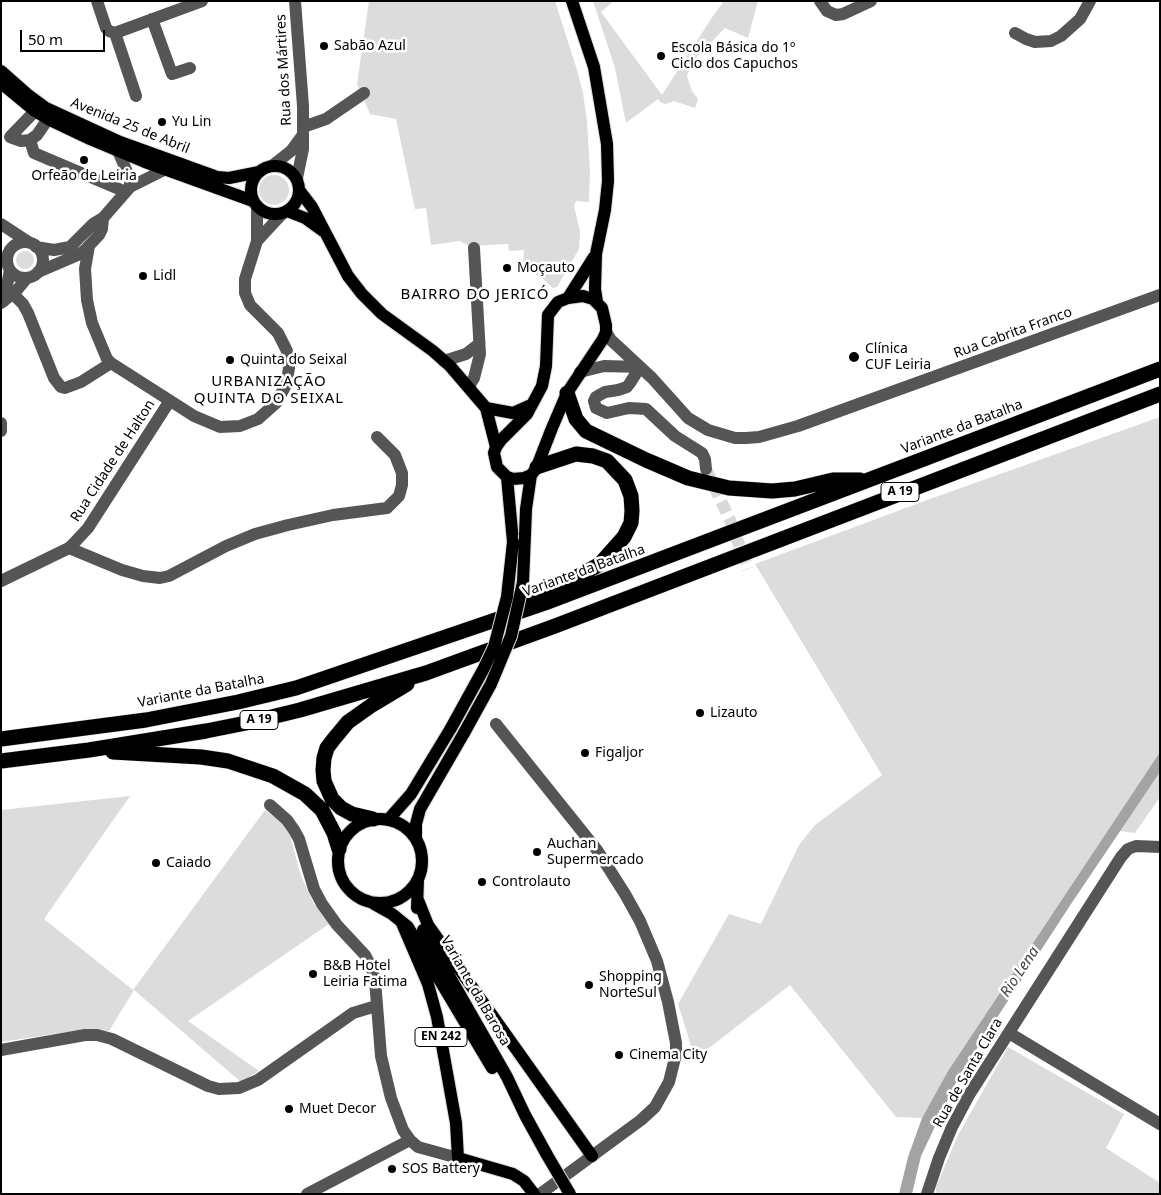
<!DOCTYPE html>
<meta charset="utf-8">
<style>
body{margin:0}
#map{position:relative;width:1161px;height:1195px;overflow:hidden;background:#fff;font-family:"Noto Sans",sans-serif}
canvas{display:block}
.frame{position:absolute;inset:0;border:2px solid #000;pointer-events:none}
.scale{position:absolute;left:20px;top:30px;width:85px;height:22px;box-sizing:border-box;border:2px solid #000;border-top:0;padding-left:6px;font-size:15px;line-height:18px;white-space:nowrap;color:#000;-webkit-text-stroke:4px #fff;paint-order:stroke}
</style>
<div id="map">
<canvas width="1161" height="1195"></canvas>
<div class="frame"></div>
<div class="scale">50 m</div>
</div>
<script>
const c = document.querySelector('canvas').getContext('2d');
c.lineJoin = 'round';
function paint(path, color) { c.fillStyle = color; c.fill(path, 'evenodd'); }
const shape = rows => new Path2D(rows.map(r => 'M' + r).join(''));
function strokePath(path, color, width, dash) { c.strokeStyle = color; c.lineWidth = width; c.lineCap = dash ? 'butt' : 'round'; c.setLineDash(dash || []); c.stroke(path); }
function drawText(font, color, halo, rows, align = 'center') {
  c.font = font + ' "Noto Sans",sans-serif'; c.lineWidth = 5; c.setLineDash([]); c.textBaseline = 'middle'; c.strokeStyle = halo; c.fillStyle = color; for (const [text, x, y, turn = 0] of rows) {
    c.save(); c.translate(x, y); c.rotate((+turn || 0) * Math.PI / 180); c.textAlign = isNaN(turn) ? turn : align; if (halo) c.strokeText(text, 0, 0); c.fillText(text, 0, 0); c.restore();
  }
}
const green = shape([
 [369,1,555,1,577,70,583,93,587,121,590,170,589,202,576,201,574,206,580,231,579,249,557,287,553,288,541,277,527,271,523,266,524,250,509,251,508,244,469,246,460,241,431,245,426,208,415,209,396,119,370,114,357,84],
 [593,1,614,1,601,12,662,95,713,16,724,1,758,1,748,38,725,28,693,61,687,76,692,91,698,99,695,108,674,101,665,104,660,102,658,99,626,123,615,68],
 '259 190a15 15 0 1 1 30 0a15 15 0 1 1-30 0Z',
 '16 260a9 9 0 1 1 18 0a9 9 0 1 1-18 0Z',
 [1160,417,1160,752,948,1071,922,1118,896,1117,790,985,695,1059,678,1004,729,914,761,924,799,845,815,825,882,775,755,564,930,499],
 [1160,772,1160,797,1135,833,1120,831],
 [130,796,44,919,133,990,265,810,282,823,290,835,301,876,313,902,329,924,188,1021,259,1071,241,1082,134,990,109,1031,86,1029,1,1042,1,810],
 [1008,1047,1124,1114,1106,1148,1160,1183,1160,1194,936,1194,936,1187,958,1135]
]);
const water = shape([
 [1160,752,1160,772,1071,904,959,1076,921,1156,912,1194,899,1194,908,1157,922,1118,948,1071]
]);
const minorTunnel = shape([
 [706,469,730,520,748,569]
]);
const minor = shape([
 [97,1,106,28,109,31,115,33,202,1],
 [295,1,303,106,303,149,297,178],
 [820,1,827,11,836,15,843,14,871,1],
 [152,19,172,74,190,68],
 [115,33,136,96],
 [1015,33,1026,39,1035,42,1051,41,1061,36,1080,19,1090,1],
 [35,111,10,137,21,141,30,140,37,135,48,119],
 [303,127,326,119,364,93],
 [30,140,34,153,126,192],
 [118,151,130,179,130,187],
 [272,166,291,151,302,136],
 [1,224,30,243],
 [257,241,282,214],
 '7 260a18 18 0 1 1 36 0a18 18 0 1 1-36 0Z',
 [89,246,85,269,87,300,92,323,107,359,111,363,194,416,220,427,240,426,258,419,276,403,286,385,289,368,287,351,278,333,250,305,245,293,245,279,257,241,257,207],
 [36,247,54,250,70,247,93,224,103,218,130,187,166,169],
 [38,272,80,254,85,250,99,235,102,229,103,218],
 [13,294,23,304,28,313,54,378,61,387,65,388,81,382,111,363],
 [4,301,10,270],
 [1,303,17,290,27,278],
 [606,332,611,340,652,378,688,418,708,430,735,438,746,438,759,437,798,426,1160,295],
 [444,361,466,354,479,344],
 [640,367,630,383,627,387,618,390,605,392,596,397,594,401,596,408,607,413,629,408,646,409,675,436,702,453,705,459,706,469],
 [580,372,604,366,640,367],
 [469,386,474,378,480,354,474,248],
 [1,423,1,431],
 [69,548,122,570,143,576,160,578,169,576,226,546,255,534,288,525,333,515,387,508,399,496,402,485,402,473,395,455,377,437],
 [1,581,69,548,75,542,88,528,169,402],
 [496,724,597,850,625,894,640,921,657,961,668,1002,676,1043,676,1054,669,1082,655,1107,641,1120,540,1194],
 [270,805,287,820,294,830,299,839,314,889,322,904,337,925,365,955,371,966,375,980,381,1056,391,1098,403,1130,410,1140,418,1147,458,1158],
 [1009,1033,1160,1124],
 [1,1050,85,1035,97,1035,112,1039,208,1086,219,1089,239,1088,258,1080,353,1013,376,1006],
 [307,1194,410,1140],
 [927,1194,939,1158,952,1127,969,1095,1121,857,1128,849,1136,846,1160,847]
]);
const major = shape([
 [572,1,594,67,607,144,608,181,605,210,596,254,595,289,597,302],
 [1,71,27,94,46,108,120,142,217,177,229,178,259,172],
 [1,83,35,111,48,119,90,139,145,162,253,201],
 '251 190a24 24 0 1 1 48 0a24 24 0 1 1-48 0Z',
 [299,190,312,207,348,276,362,294,382,314,433,351,450,366,486,408,496,447],
 [287,211,305,218,323,231],
 [583,296,593,299,602,308,606,325,606,332,603,339,567,393,552,428,536,469,531,475,524,478,513,479,507,477,497,467,494,453,496,447,501,440,527,414,542,386,546,366,548,315,558,302,568,298,583,296],
 [568,298,594,257],
 [486,408,513,413,531,405],
 [507,477,513,542],
 [525,535,526,509,531,475],
 '338 861a42 42 0 1 1 84 0a42 42 0 1 1-84 0Z',
 [388,820,411,794,451,728],
 [416,839,416,824,420,809,464,733],
 [418,900,428,925,592,1156],
 [374,904,392,914,408,927,492,1068],
 [417,908,418,879],
 [401,921,428,984,437,1017,456,1123,458,1158,513,1174,524,1181,534,1194],
 [423,930,507,1077,525,1115,547,1155]
]);
const highway = shape([
 [567,393,576,419,586,431,646,460,688,478,729,488,772,491,795,489,833,480,860,480],
 [525,608,537,594,581,575,600,564,624,537,631,523,632,511,631,496,625,480,607,461,593,456,576,454,537,467],
 [1,739,146,720,238,702,296,688,545,603,1160,369],
 [113,752,201,757,228,761,273,776,305,794,322,810,334,833,339,849],
 [1,761,89,750,206,731,251,722,300,710,426,673,555,626,1160,394],
 [373,819,352,814,341,808,332,799,324,781,323,770,324,758,327,748,333,740,348,722,372,705,407,684]
]);
const majorBridge = shape([
 [451,728,483,670,494,647,507,597,513,542],
 [464,733,491,684,511,636,523,582,525,535],
 [547,1155,570,1194]
]);
const markers = [
 [324,46,5,"#000"],
 [661,56,5,"#000"],
 [162,122,5,"#000"],
 [84,160,5,"#000"],
 [507,268,5,"#000"],
 [143,276,5,"#000"],
 [854,357,6,"#000"],
 [230,360,5,"#000"],
 [700,713,5,"#000"],
 [585,753,5,"#000"],
 [537,852,5,"#000"],
 [156,863,5,"#000"],
 [482,882,5,"#000"],
 [313,974,5,"#000"],
 [589,985,5,"#000"],
 [619,1055,5,"#000"],
 [289,1109,5,"#000"],
 [392,1169,5,"#000"]
];
const shields = [
 [900,492,38],
 [259,720,38],
 [441,1037,52]
];
const shieldNames = [
 ["A 19",900,492],
 ["A 19",259,720],
 ["EN 242",441,1037]
];
const poiNames = [
 ["Sabão Azul",334,46],
 ["Escola Básica do 1º",671,48],
 ["Ciclo dos Capuchos",671,64],
 ["Yu Lin",172,122],
 ["Orfeão de Leiria",84,176,"center"],
 ["Moçauto",517,268],
 ["Lidl",153,276],
 ["Clínica",865,349],
 ["CUF Leiria",865,365],
 ["Quinta do Seixal",240,360],
 ["Lizauto",710,713],
 ["Figaljor",595,753],
 ["Auchan",547,844],
 ["Supermercado",547,860],
 ["Caiado",166,863],
 ["Controlauto",492,882],
 ["B&B Hotel",323,966],
 ["Leiria Fatima",323,982],
 ["Shopping",599,977],
 ["NorteSul",599,993],
 ["Cinema City",629,1055],
 ["Muet Decor",299,1109],
 ["SOS Battery",402,1169]
];
const streetNames = [
 ["Rua dos Mártires",284,70,-93],
 ["Avenida 25 de Abril",130,126,22],
 ["Rua Cabrita Franco",1013,333,-20],
 ["Variante da Batalha",962,427,-21],
 ["Rua Cidade de Halton",113,461,-57],
 ["Variante da Batalha",584,571,-20],
 ["Variante da Batalha",201,691,-11],
 ["Variante da Barosa",475,991,60],
 ["Rua de Santa Clara",968,1073,-60]
];
const neighbourhoodNames = [
 ["BAIRRO DO JERICÓ",475,295],
 ["URBANIZAÇÃO",269,382],
 ["QUINTA DO SEIXAL",269,399]
];
const waterNames = [
 ["Rio Lena",1020,972,-56]
];
paint(green, '#dcdcdc');
paint(water, '#a3a3a3');
strokePath(minorTunnel, '#d9d9d9', 12, [12, 6]);
strokePath(major, '#dbdbdb', 14);
strokePath(highway, '#dbdbdb', 16);
strokePath(minor, '#555', 12);
strokePath(major, '#000', 12);
strokePath(highway, '#000', 15);
strokePath(majorBridge, '#dbdbdb', 14, []);
strokePath(majorBridge, '#000', 12);
for (const [x, y, r, color] of markers) { const dot = new Path2D(); dot.arc(x, y, r, 0, 2 * Math.PI); c.fillStyle = color; c.fill(dot); strokePath(dot, '#fff', 2); }
for (const [x, y, w] of shields) { const box = new Path2D(); box.roundRect(x - w / 2, y - 9.5, w, 19, 4); c.fillStyle = '#fff'; c.fill(box); strokePath(box, '#000', 1); }
drawText('bold 12px', '#000', null, shieldNames);
drawText('14px', '#000', '#fff', poiNames, 'left');
drawText('14px', '#000', '#fff', streetNames);
c.letterSpacing = '1px';
drawText('15px', '#000', '#fff', neighbourhoodNames);
c.letterSpacing = '0px';
drawText('italic 15px', '#444', '#fff', waterNames);
</script>
